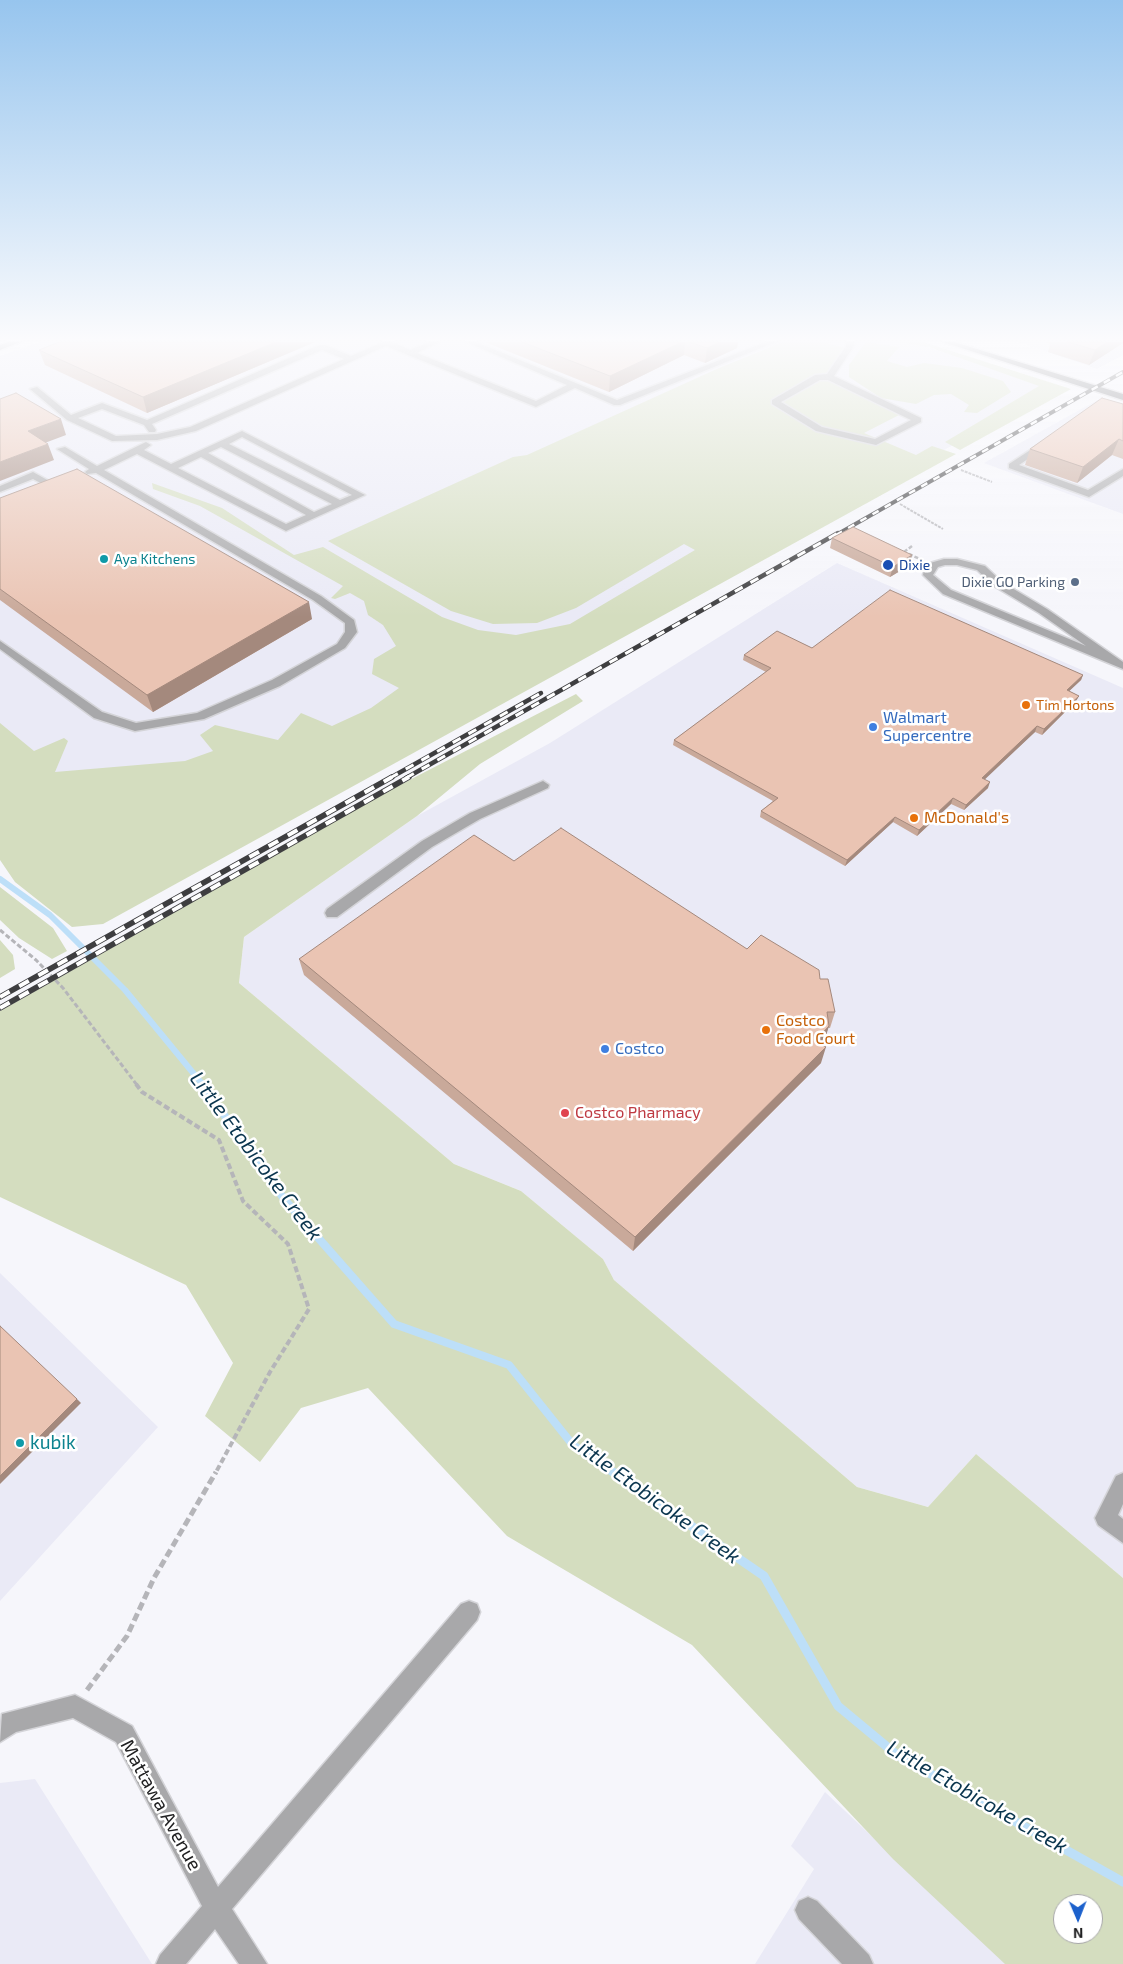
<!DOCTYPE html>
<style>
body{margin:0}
#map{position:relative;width:1123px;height:1964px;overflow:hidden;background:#f6f6fb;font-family:"Exo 2",sans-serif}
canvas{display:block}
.north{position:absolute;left:1053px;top:1894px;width:50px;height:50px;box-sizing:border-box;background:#fff;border:1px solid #a6a6a7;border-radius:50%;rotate:179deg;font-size:14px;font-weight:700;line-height:20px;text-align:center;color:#212122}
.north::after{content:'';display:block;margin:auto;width:18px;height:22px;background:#1c61cc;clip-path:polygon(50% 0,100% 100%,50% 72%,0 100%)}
</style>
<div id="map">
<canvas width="1123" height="1964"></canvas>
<div class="north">N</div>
</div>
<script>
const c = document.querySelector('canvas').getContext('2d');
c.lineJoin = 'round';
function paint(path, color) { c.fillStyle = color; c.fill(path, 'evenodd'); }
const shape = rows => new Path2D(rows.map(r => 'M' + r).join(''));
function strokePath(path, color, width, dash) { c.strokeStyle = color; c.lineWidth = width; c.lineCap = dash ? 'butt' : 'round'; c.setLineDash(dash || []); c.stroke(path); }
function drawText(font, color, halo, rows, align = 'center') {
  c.font = font + ' "Exo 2",sans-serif'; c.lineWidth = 5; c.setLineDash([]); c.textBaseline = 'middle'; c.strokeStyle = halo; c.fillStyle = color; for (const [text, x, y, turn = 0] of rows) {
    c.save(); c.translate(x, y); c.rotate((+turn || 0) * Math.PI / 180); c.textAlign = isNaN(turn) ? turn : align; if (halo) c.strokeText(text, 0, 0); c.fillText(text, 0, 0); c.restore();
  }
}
const built = shape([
 [40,342,913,342,1056,389,142,887,0,795,0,356],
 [1019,342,1123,342,1123,355,1097,369],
 [1099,399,1123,407,1123,514,984,463],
 [837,563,1123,688,1123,1578,976,1454,928,1507,857,1487,614,1280,603,1259,521,1191,454,1164,239,983,244,937,417,816,550,743],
 [0,1273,158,1427,0,1601],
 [35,1779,152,1964,0,1964,0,1783],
 [825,1792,1007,1964,755,1964,814,1869,791,1846]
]);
const green = shape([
 [783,342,831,342,826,343,849,349,835,366,835,383,901,414,864,433,916,455,932,446,956,454,103,924,72,927,15,882,0,860,0,723,34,751,64,738,68,741,55,772,185,761,213,751,200,735,215,725,278,740,301,713,332,726,371,708,399,688,372,674,374,659,396,646,383,625,368,615,364,601,350,593,335,599,331,598,343,586,200,506,153,489,152,483,222,508,294,555,323,547,442,617,478,630,516,635,570,624,695,550,684,544,576,608,537,623,493,624,451,611,328,541,513,457,527,455,719,368],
 [866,342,899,347,887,361,907,367,924,363,962,368,1003,381,1011,392,977,413,964,412,969,405,951,394,934,395,916,404,881,398,849,377,849,365],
 [899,342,923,342,1071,389,960,450,945,442,1039,386,929,347],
 [576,694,583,701,480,764,417,816,244,937,239,983,454,1164,521,1191,603,1259,614,1280,857,1487,928,1507,976,1454,1123,1578,1123,1964,1005,1964,893,1859,692,1645,507,1536,368,1388,301,1408,260,1462,205,1416,233,1363,186,1285,0,1197,0,1011,394,788],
 [1063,1904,1093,1904,1093,1934,1063,1934],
 [0,887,53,928,67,951,52,959,19,938,0,920],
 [0,940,13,955,15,969,0,978]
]);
const streamFar2 = shape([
 [0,879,50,915,125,990,203,1085]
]);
const streamFar1 = shape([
 [202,1084,284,1199,394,1324,509,1365,572,1444,615,1474]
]);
const stream = shape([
 [613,1472,764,1576,838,1706,897,1755,1123,1882]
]);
const pathFar4 = shape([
 [961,470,992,482],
 [900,504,943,529]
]);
const pathFar3 = shape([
 [904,552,912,546],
 [909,554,922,560]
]);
const pathFar2 = shape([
 [0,930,36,960,63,988,137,1085]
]);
const pathFar1 = shape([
 [136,1084,142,1092,219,1140,243,1201,288,1244,309,1309,270,1372,215,1474]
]);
const path = shape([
 [87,1690,127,1636,154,1578,216,1472]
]);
const minor = shape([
 [383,342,393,342,410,350,429,342,439,342,417,353,536,401,567,385,466,342,476,342,617,400,766,342,776,342,620,405,614,405,575,388,536,407,386,346,196,431,157,440,112,441,67,420,30,389,37,387,71,415,102,403,147,420,319,345,325,345,351,356,383,342],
 [322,350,344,359,190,427,157,434,116,436,78,418,102,409,144,425,149,432,155,432,156,430,152,424,322,350],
 [846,342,854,342,854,346,834,376,921,418,921,422,876,445,816,431,772,404,772,400,815,375,827,374,846,346,846,342],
 [820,380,828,380,911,420,875,439,822,427,781,402,820,380],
 [242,431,365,495,286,531,137,454,104,470,321,596,354,620,357,632,345,648,280,686,204,719,135,731,94,718,0,649,0,641,102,712,136,723,197,713,272,680,337,644,345,632,345,623,313,600,96,473,87,474,85,472,89,469,57,449,65,447,97,466,146,442,151,445,144,450,171,464,242,431],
 [242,437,352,495,340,500,229,444,242,437],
 [221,447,332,504,314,512,208,453,221,447],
 [201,457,306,515,286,524,178,468,201,457],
 [1044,441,1047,442,1047,446,1019,465,1088,490,1123,469,1123,476,1089,497,1009,468,1009,464,1044,441],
 [33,472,60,487,52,489,33,479,0,492,0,486,33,472],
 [944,559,957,559,985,566,1002,582,1047,609,1123,662,1123,669,943,594,923,575,924,570,930,563,944,559],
 [945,565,957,565,977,570,994,586,1039,613,1086,646,951,590,933,575,938,567,945,565],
 [543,781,549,785,548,788,480,819,432,847,337,917,327,917,325,913,327,909,422,841,470,813,543,781],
 [1123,1473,1123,1504,1118,1515,1123,1519,1123,1543,1098,1525,1095,1518,1116,1476,1123,1473],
 [469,1601,477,1604,480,1612,477,1620,232,1909,267,1964,239,1964,215,1929,186,1964,156,1964,160,1955,202,1906,116,1742,73,1718,16,1732,0,1742,2,1714,75,1695,132,1726,218,1887,461,1604,469,1601],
 [808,1897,817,1901,869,1955,873,1964,842,1964,799,1919,795,1910,799,1901,808,1897]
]);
const major = shape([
 [9,342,20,342,0,350,0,345,9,342],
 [943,342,954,342,1123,394,1123,400,943,342]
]);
const railFar2 = shape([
 [836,535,1123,372]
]);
const railFar1 = shape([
 [390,778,541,693],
 [406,778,838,533]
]);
const rail = shape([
 [0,997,392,777],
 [0,1008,409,777]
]);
const wall = shape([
 [59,342,315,342,147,413,45,365,39,350],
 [485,342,738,342,737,348,705,363,684,355,609,392],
 [1045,342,1123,342,1123,343,1089,365,1048,352,1050,344],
 [1123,404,1123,459,1112,455,1077,483,1025,465,1030,449],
 [0,498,312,619,153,712,0,600],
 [832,538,910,565,890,577,830,548],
 [812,648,1083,675,1081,680,1069,691,1079,696,1076,701,1042,735,1035,732,984,779,988,788,964,810,951,804,917,836,893,822,845,866,760,817,761,811,773,801,673,745,674,740,766,672,743,660,744,655],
 [514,861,747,949,820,979,835,1012,830,1028,828,1028,824,1042,821,1045,821,1063,633,1251,304,975,299,959]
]);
const shadedWall = shape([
 [276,342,315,342,147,413,143,397],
 [682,342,685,342,684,355,609,392,610,376],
 [720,342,738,342,737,348,705,363,707,348],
 [1107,342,1123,342,1123,343,1089,365,1095,350],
 [61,419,66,435,34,447,28,431],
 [1119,439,1112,455,1077,483,1083,467],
 [48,444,54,460,0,481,0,462],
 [912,555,910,565,890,577,893,567],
 [309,602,312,619,153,712,147,695],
 [1083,675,1081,680,1064,696,1067,690],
 [1079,696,1076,701,1042,735,1044,729],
 [1037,726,1035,732,980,784,982,778],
 [990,782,988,788,964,810,966,805],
 [953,798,951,804,917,836,919,830],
 [895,817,893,822,845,866,847,860],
 [829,1026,824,1042,811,1057,815,1041],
 [826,1047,821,1063,633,1251,635,1237],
 [77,1399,81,1403,0,1484,0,1476]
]);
const building = shape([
 [59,342,276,342,143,397,39,350,59,342],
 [522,342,682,342,610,376,522,342],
 [689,342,720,342,707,348,689,342],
 [1068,342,1107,342,1095,350,1068,342],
 [16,393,61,419,28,431,48,444,0,462,0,399,16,393],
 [1102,398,1123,404,1123,441,1119,439,1083,467,1030,449,1102,398],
 [77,469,309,602,147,695,0,589,0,498,77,469],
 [853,527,912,555,893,567,832,538,853,527],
 [890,590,1083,675,1067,690,1079,696,1044,729,1037,726,982,778,990,782,966,805,953,798,919,830,895,817,847,860,761,811,778,798,674,740,771,668,744,655,777,631,812,648,890,590],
 [561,828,747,949,761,935,819,970,820,979,828,979,835,1012,827,1012,829,1026,815,1041,826,1047,635,1237,299,959,474,835,514,861,561,828],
 [0,1326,77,1399,0,1476,0,1326]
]);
const markers = [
 [104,559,5,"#0f9aa8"],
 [888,565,6,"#1a4fb4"],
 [1075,582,5,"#5c6f8a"],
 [1026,705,5,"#e8710a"],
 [873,727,5,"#3f7fe0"],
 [914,818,5,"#e8710a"],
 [766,1030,5,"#e8710a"],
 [605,1049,5,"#3f7fe0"],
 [565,1113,5,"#e0444e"],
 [20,1443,5,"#0f9aa8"]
];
const farCulturenames = [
 ["Aya Kitchens",114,559]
];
const farTransitnames = [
 ["Dixie",899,565]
];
const farServicenames = [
 ["Dixie GO Parking",1065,582]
];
const farFoodnames = [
 ["Tim Hortons",1036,705]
];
const shopNames = [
 ["Walmart",883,718],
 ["Supercentre",883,736],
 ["Costco",615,1049]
];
const foodNames = [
 ["McDonald's",924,818],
 ["Costco",776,1021],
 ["Food Court",776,1039]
];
const healthNames = [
 ["Costco Pharmacy",575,1113]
];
const nearCulturenames = [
 ["kubik",30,1443]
];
const nearStreetnames = [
 ["Mattawa Avenue",161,1805,61]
];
const nearWaternames = [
 ["Little Etobicoke Creek",256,1156,53],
 ["Little Etobicoke Creek",655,1499,36],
 ["Little Etobicoke Creek",977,1797,30]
];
paint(built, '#eaeaf6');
paint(green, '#d4ddbf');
strokePath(streamFar2, '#bddff8', 6);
strokePath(streamFar1, '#bddff8', 8);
strokePath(stream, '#bddff8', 9);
strokePath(minor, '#d4d4d8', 3);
strokePath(major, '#d4d4d8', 3);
strokePath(pathFar4, '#b5b5b9', 2, [3, 1]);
strokePath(pathFar3, '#b5b5b9', 2.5, [4, 2]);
strokePath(pathFar2, '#b5b5b9', 3, [5, 2.5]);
strokePath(pathFar1, '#b5b5b9', 4, [6, 3]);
strokePath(path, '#b5b5b9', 5, [8, 4]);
paint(minor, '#a8a8aa');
paint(major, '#67686b');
strokePath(railFar2, '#3e3e40', 4);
strokePath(railFar1, '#3e3e40', 4.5);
strokePath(rail, '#3e3e40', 5.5);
strokePath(railFar2, '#fff', 2.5, [7]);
strokePath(railFar1, '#fff', 3, [9]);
strokePath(rail, '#fff', 4, [11]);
paint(wall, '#c9a99a');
paint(shadedWall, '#a4897d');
paint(building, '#eac4b3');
strokePath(building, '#a4897d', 1);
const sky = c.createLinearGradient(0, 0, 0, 617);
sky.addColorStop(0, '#97c5ee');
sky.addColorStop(0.55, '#fbfbfd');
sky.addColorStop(1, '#fbfbfd00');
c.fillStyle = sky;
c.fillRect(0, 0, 1123, 617);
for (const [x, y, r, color] of markers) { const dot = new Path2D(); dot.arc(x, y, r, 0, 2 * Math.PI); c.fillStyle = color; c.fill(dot); strokePath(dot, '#fff', 2); }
drawText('14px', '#0d838f', '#fff', farCulturenames, 'left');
drawText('14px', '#164399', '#fff', farTransitnames, 'left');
drawText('14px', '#4e5e75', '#fff', farServicenames, 'right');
drawText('14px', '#c56008', '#fff', farFoodnames, 'left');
drawText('16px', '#366cbe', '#fff', shopNames, 'left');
drawText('16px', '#c56008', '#fff', foodNames, 'left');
drawText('16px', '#be3a42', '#fff', healthNames, 'left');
drawText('19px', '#0d838f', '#fff', nearCulturenames, 'left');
drawText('19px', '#212122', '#fff', nearStreetnames);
drawText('italic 21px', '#0a354e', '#fff', nearWaternames);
</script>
